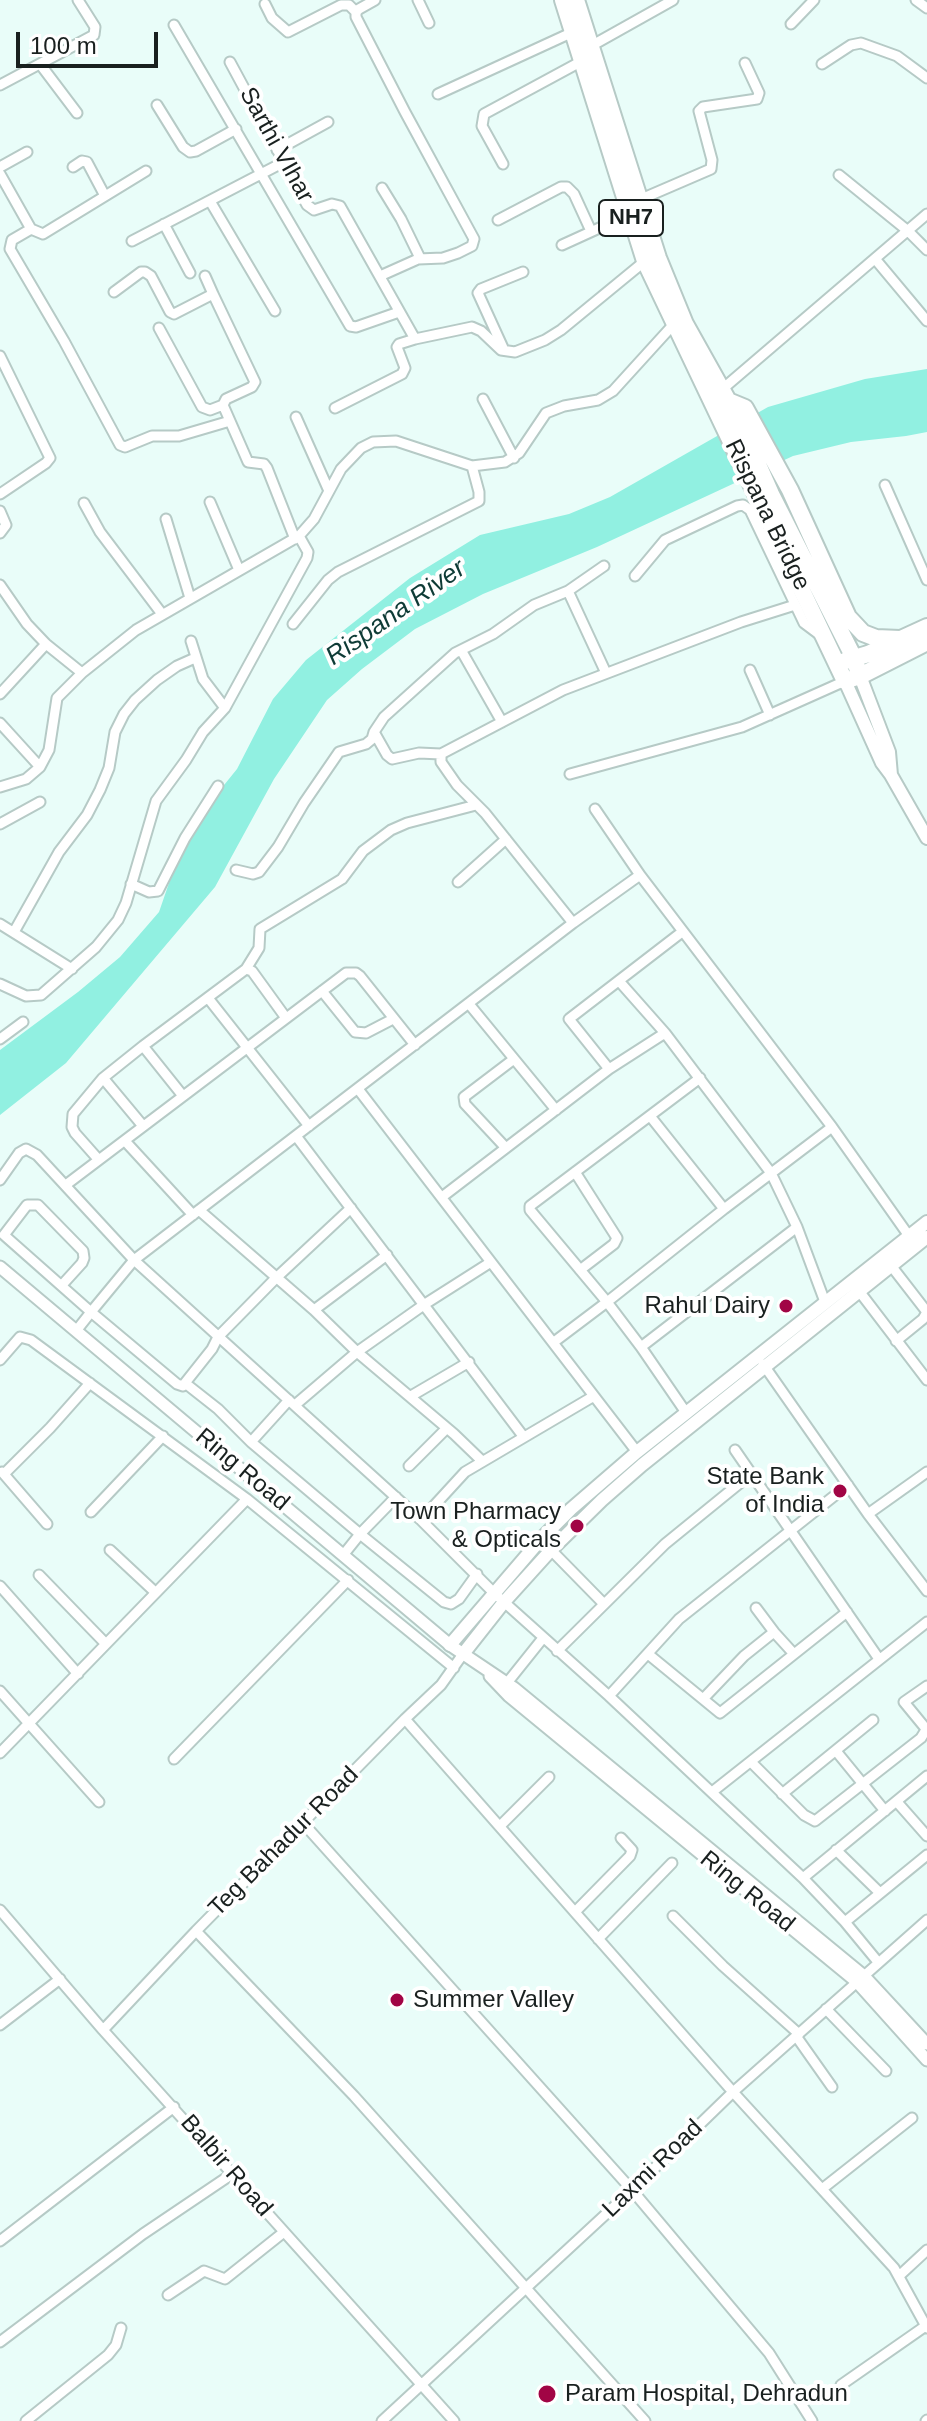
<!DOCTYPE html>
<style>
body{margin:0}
#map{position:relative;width:927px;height:2421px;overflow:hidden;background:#e9fdf9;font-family:Helvetica,sans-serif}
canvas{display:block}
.scale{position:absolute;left:16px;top:32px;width:142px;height:36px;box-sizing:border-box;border:4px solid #19201f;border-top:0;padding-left:10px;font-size:24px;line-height:28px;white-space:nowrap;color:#19201f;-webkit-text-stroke:6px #fff;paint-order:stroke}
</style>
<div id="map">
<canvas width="927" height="2421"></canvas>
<div class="scale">100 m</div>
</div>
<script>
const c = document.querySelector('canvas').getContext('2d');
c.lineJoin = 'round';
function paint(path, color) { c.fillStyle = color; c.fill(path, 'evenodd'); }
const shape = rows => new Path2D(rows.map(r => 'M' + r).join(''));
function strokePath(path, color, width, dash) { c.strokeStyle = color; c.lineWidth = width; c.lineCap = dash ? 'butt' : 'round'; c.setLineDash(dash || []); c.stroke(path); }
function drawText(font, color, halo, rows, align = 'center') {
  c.font = font + ' Helvetica,sans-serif'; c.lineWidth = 8; c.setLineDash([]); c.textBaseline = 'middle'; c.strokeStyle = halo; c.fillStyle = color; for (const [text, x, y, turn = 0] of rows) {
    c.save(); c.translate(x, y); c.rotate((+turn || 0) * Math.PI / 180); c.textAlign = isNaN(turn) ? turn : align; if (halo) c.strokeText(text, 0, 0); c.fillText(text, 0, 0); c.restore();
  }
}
const water = shape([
 [927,369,927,432,906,436,851,442,793,456,597,547,483,594,415,629,362,669,327,700,274,779,215,887,66,1063,0,1115,0,1050,78,992,120,957,159,912,178,857,216,795,237,769,273,699,306,660,410,578,480,535,569,514,610,497,768,407,865,379]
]);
const minor = shape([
 [375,0,359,9,356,12,356,17,405,112,474,239,472,246,458,253,443,258,418,259,380,276],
 [418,0,429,23],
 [916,0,927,8],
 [265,4,272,18,288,32,341,5,349,5,356,12],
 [791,24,814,0],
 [174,25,350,326,356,327,399,312],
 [591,46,673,0],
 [230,62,307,205,314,210,332,204,340,206,415,339,472,327,481,331,501,350,515,352,545,340,561,330,645,261],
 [40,64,77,113],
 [822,64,851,45,861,43,897,56,927,78],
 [0,85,94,35,95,27,78,0],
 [438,94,573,32],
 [157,105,183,147,190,152,196,151,236,129],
 [277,150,328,122],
 [503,164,482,126,484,114,582,61],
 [0,167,27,152],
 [73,167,82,161,87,162,105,196],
 [0,174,31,229,43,234,146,171],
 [839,175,908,231,927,250],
 [382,188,401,219,420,258],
 [639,200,711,169,712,160,699,111,703,107,757,99,759,93,745,63],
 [210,201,275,311],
 [498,220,561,187,567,187,574,194,591,231],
 [164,224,190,273],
 [31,229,12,240,10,249,64,341,120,445,125,447,152,436,179,436,230,421],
 [132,241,284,162],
 [562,245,630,214],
 [876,260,927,321],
 [114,292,141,272,145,272,151,276,170,312,174,314,213,294,205,276],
 [213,294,255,382,252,387,226,399,223,405,248,462,264,464,267,468,295,539],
 [159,328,202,407,210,410,223,405],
 [504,350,478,293,481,289,523,272],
 [0,356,50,458,46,463,0,494],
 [719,392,927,214],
 [483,399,514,458],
 [335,408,402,374,405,368,397,347,399,344,415,339],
 [296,417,329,491],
 [885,485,927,580],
 [210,502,239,570],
 [84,503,100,532,162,614],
 [0,511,6,525,0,533],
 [166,519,190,598],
 [604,566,568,591,606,673],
 [635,576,665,540,737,506,743,505,750,510,804,623,820,635],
 [0,585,27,624,46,644,82,673],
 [293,624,328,580,338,572,479,501,479,492,472,466],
 [191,641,203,679,225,708],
 [461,650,493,634,534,605,568,591],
 [750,670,770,715],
 [0,694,46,644],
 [0,723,40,767],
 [441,754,419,753,392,759,387,755,374,732,384,717,455,653,461,650,502,722],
 [570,774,742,727,845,681],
 [0,787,26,779,40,767,49,750,57,698,82,673,136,630,299,536,314,519,341,469,361,448,373,442,396,441,472,466,505,462,519,453,546,413,564,406,598,400,613,391,673,325],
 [595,809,640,875],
 [0,824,40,802],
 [236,870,253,874,259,872,278,847,304,803,339,752,366,744,372,739,374,732],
 [458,882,506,839],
 [131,884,149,892,158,891,185,838,218,786],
 [573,923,485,813,457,785,441,762,441,754,563,690,741,622,795,605],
 [0,924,72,969],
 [14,932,59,852,87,815,100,790,109,768,115,732,124,714,135,700,157,680,177,666,195,658],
 [246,969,259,948,260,929,342,879,363,851,391,830,407,823,476,805],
 [619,981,665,1033,771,1173,797,1227,825,1302],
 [0,984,26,996,41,995,96,947,118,920,126,903,156,801,186,760,203,732,225,708,307,558,308,552,299,536],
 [322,991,355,1032,366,1033,393,1019],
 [208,998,309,1126],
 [469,1004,556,1110],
 [0,1039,23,1022],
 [143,1046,246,969,252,971,286,1018],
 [609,1069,569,1019,682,932],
 [103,1078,143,1126],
 [358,1089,637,1452],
 [650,1116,724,1209],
 [296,1136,523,1436],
 [125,1141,193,1215],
 [506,1148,465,1104,464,1097,514,1059],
 [98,1159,75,1133,72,1127,73,1114,103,1078,143,1046,183,1096],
 [575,1172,617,1238,614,1244,580,1270],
 [0,1180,19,1153,26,1149,37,1155,134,1260,421,1520,494,1593,609,1696,803,1878,845,1922,878,1962],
 [67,1184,346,973,356,973,360,976,415,1045],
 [442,1197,609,1069,665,1033],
 [199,1210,314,1310,357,1352,454,1434,482,1461],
 [889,1263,927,1312,923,1319,896,1341],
 [62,1285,82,1263,84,1258,83,1251,38,1205,27,1205,4,1235,91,1312,76,1331],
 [859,1291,927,1380],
 [314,1310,387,1255],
 [554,1342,607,1302,530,1210,530,1206,700,1078],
 [641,1347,607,1302,724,1209,832,1127],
 [0,1360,20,1337,31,1340,247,1499,454,1668],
 [763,1364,868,1514,927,1591],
 [185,1383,212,1349,218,1337,276,1278,351,1208],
 [411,1396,469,1362],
 [289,1400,251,1442,218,1409,185,1383,183,1386,177,1384,91,1312,134,1260,573,923,640,875,832,1127,909,1236],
 [295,1405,357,1352,425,1304,491,1262],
 [687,1414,641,1347,797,1227],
 [251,1442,360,1534,444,1602,451,1604,459,1599,477,1574],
 [735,1450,879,1659],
 [409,1466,447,1428],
 [2,1472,47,1524],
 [4,1474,50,1428,90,1383],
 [91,1512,163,1436],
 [868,1514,927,1472],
 [421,1520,465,1472,594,1396],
 [110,1550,155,1592],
 [551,1550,603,1603],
 [344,1554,360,1534,396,1497],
 [39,1575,106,1644],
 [0,1586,78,1674],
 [756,1608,774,1632],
 [557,1651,665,1544,751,1474],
 [648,1654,720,1713,847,1612],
 [507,1683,543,1638],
 [927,1686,904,1702,927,1730],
 [0,1691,99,1802],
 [609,1696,679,1619,848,1485],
 [703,1699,744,1656,774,1632,794,1654],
 [405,1719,733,2092,894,2268,927,2328],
 [836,1751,885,1811],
 [0,1753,247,1499],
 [174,1759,348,1580],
 [751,1762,804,1815,815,1821,921,1738,926,1730],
 [712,1792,927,1622],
 [782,1794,873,1720],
 [897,1802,927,1836],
 [303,1823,632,2190,769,2353,812,2421],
 [500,1826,549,1777],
 [836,1850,879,1892],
 [803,1878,927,1776],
 [0,1910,103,2030,454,2421],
 [575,1912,630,1856,632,1850,621,1838],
 [673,1916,723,1966,799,2034],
 [845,1922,927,1855],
 [196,1931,354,2096,645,2421],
 [598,1939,672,1863],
 [826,2009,886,2071],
 [0,2025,60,1979],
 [103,2030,196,1931,405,1719,441,1685,463,1654],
 [796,2036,832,2087],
 [822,2189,912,2118],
 [0,2241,174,2107],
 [899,2276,927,2250],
 [168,2295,204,2271,225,2279,284,2232],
 [0,2342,143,2234,232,2174],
 [841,2385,927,2325],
 [26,2421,108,2355,116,2345,121,2328],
 [382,2421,632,2190,733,2092,927,1920],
 [926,2421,927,2420]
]);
const tertiary = shape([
 [0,1267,450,1645,514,1688,864,1976,927,2044],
 [490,1676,509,1696,857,1982,927,2060]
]);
const secondary = shape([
 [860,676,889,752,891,775],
 [845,681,882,763,891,775,927,838],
 [450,1645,541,1539,571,1509,637,1452,927,1222],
 [463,1654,504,1602,551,1550,602,1500,642,1465,927,1237]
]);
const trunk = shape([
 [563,0,645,261,845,681,860,676,927,642],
 [576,0,658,258,685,324,737,417,771,494,853,656,860,676],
 [728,401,745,408,790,490,848,617,863,633,876,638,900,639],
 [845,661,868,654,927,627]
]);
const markers = [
 [786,1306,8,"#a10545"],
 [840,1491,8,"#a10545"],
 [577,1526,8,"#a10545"],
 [397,2000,8,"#a10545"],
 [547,2394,10,"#a10545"]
];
const shields = [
 [631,218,64]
];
const shieldNames = [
 ["NH7",631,218]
];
const streetNames = [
 ["Sarthi VIhar",276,145,61],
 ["Rispana Bridge",767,515,64],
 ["Ring Road",242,1470,40],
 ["Teg Bahadur Road",284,1842,-45],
 ["Ring Road",747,1892,39],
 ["Balbir Road",226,2166,49],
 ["Laxmi Road",653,2169,-44]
];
const poiNames = [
 ["Rahul Dairy",770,1306],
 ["State Bank",824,1477],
 ["of India",824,1505],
 ["Town Pharmacy",561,1512],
 ["& Opticals",561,1540],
 ["Summer Valley",413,2000,"left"],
 ["Param Hospital, Dehradun",565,2394,"left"]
];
const waterNames = [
 ["Rispana River",396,613,-35]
];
paint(water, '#91f0e1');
strokePath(minor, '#b6cac6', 13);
strokePath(tertiary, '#b6cac6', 15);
strokePath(secondary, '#b6cac6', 16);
strokePath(trunk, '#b6cac6', 20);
strokePath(minor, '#fff', 9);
strokePath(tertiary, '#fff', 11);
strokePath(secondary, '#fff', 12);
strokePath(trunk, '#fff', 16);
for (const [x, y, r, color] of markers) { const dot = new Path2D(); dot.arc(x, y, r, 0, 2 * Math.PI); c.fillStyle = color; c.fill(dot); strokePath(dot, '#fff', 3); }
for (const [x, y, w] of shields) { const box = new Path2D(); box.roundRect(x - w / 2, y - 18, w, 36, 6); c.fillStyle = '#fff'; c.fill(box); strokePath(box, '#19201f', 2); }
drawText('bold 22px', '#19201f', null, shieldNames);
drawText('24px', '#19201f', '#fff', streetNames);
drawText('24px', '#19201f', '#fff', poiNames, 'right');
drawText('italic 26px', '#0e3b36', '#fff', waterNames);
</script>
